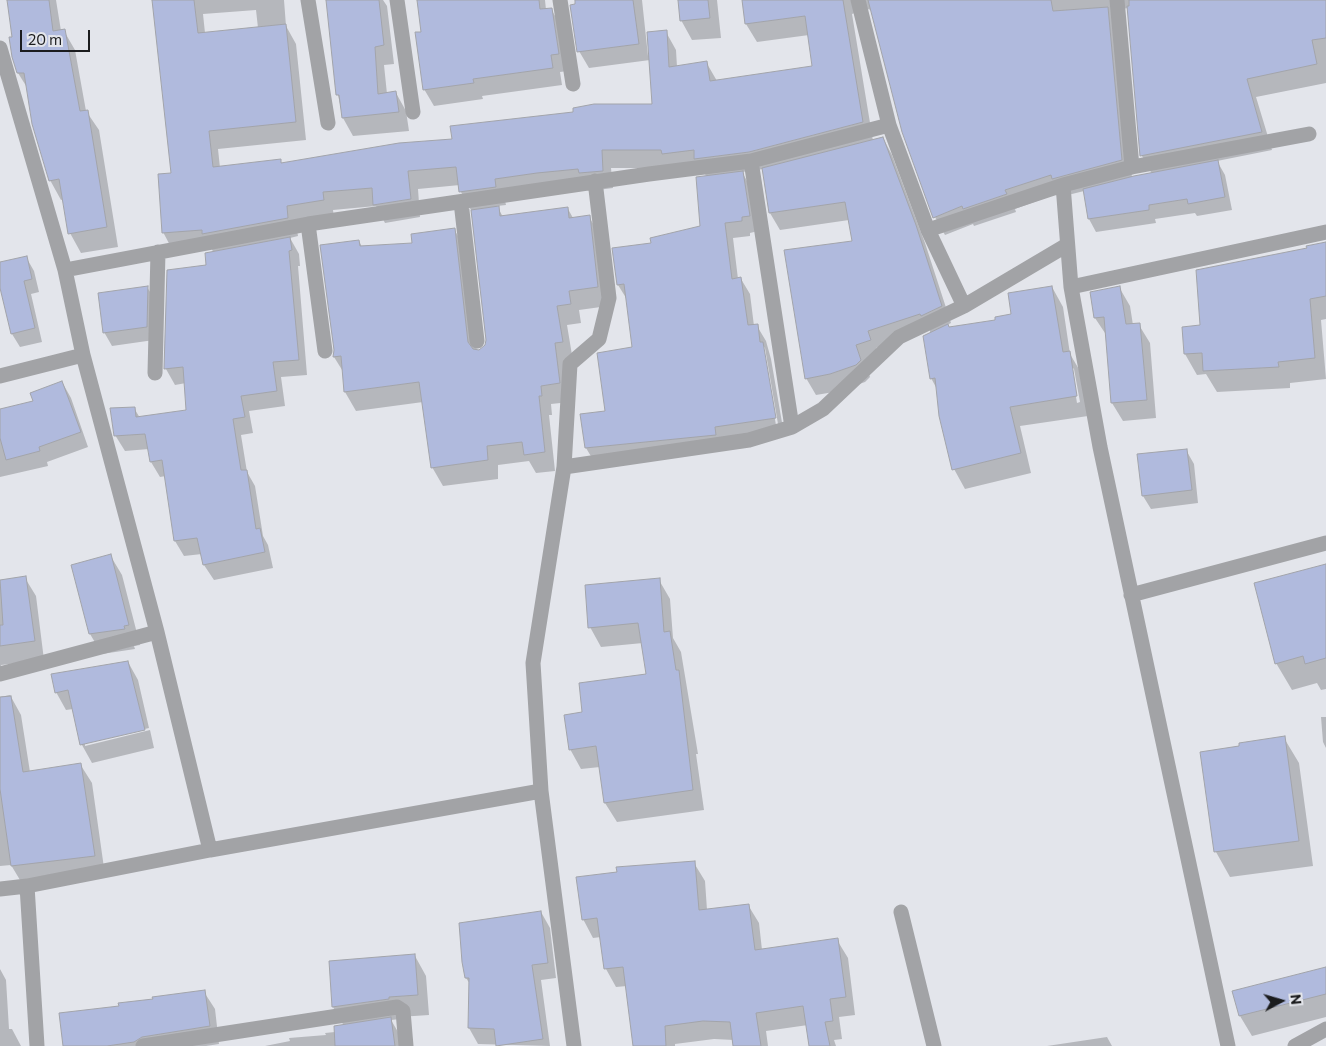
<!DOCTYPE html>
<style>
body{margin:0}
#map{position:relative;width:1326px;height:1046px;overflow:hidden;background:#e3e5eb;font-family:Commissioner,sans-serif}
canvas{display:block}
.north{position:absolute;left:1256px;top:976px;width:50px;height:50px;-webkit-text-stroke:4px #e3e5eb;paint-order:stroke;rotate:84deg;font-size:14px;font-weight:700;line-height:20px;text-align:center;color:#1b1c1e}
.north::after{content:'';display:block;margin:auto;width:18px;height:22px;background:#1b1c1e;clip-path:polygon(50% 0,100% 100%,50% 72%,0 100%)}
.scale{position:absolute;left:20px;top:30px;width:70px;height:22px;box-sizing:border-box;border:2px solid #1b1c1e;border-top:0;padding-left:6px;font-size:15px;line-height:18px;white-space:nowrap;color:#1b1c1e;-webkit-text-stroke:4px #e3e5eb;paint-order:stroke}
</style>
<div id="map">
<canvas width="1326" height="1046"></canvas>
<div class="north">N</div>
<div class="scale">20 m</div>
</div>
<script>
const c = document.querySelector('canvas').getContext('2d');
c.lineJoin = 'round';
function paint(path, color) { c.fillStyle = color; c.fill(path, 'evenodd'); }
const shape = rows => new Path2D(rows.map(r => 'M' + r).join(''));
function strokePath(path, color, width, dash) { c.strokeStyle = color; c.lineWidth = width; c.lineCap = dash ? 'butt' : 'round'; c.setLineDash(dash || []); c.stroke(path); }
const shadow = shape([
 [8,0,56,0,61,31,64,31,75,50,86,111,99,130,118,247,81,253,70,233,64,199,61,200,50,180,28,89,18,73],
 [153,0,284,0,286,26,296,44,306,140,218,149,220,168,280,160,282,164,453,140,653,106,650,60,589,68,579,51,576,0,642,0,648,56,666,32,676,50,677,67,706,62,717,81,814,68,809,35,757,42,746,24,743,0,1326,0,1326,83,1256,97,1272,150,1217,161,1225,175,1232,210,1197,216,1195,213,1155,219,1156,223,1096,232,1089,219,1084,191,1064,196,1062,192,1015,209,1016,212,974,226,973,224,945,235,935,217,872,10,867,9,852,14,873,141,883,138,892,155,925,243,951,323,947,325,949,328,996,321,1013,316,1052,287,1063,307,1070,354,1080,371,1088,416,1020,426,1031,473,965,489,954,469,938,391,931,378,930,330,876,348,880,357,865,363,870,377,865,382,840,391,816,395,806,378,853,242,849,220,780,230,770,213,763,169,742,172,751,188,758,231,750,233,750,236,733,238,738,279,741,279,750,294,754,326,757,326,766,341,771,359,784,434,595,463,586,448,606,413,634,348,628,301,618,285,653,244,702,227,707,177,701,168,611,168,613,188,590,191,589,187,504,197,506,205,497,206,503,217,568,209,573,218,589,217,600,235,608,306,579,310,581,323,567,325,573,361,570,402,551,404,552,415,549,415,555,471,536,473,529,461,498,465,498,479,443,486,432,467,423,402,356,411,345,392,344,373,334,357,359,241,362,247,414,244,454,229,465,248,477,352,484,349,488,340,471,210,461,192,460,185,418,189,420,217,385,223,376,206,333,210,334,218,296,224,298,236,290,238,299,254,300,266,298,266,307,375,281,377,285,406,249,411,253,433,241,435,247,472,255,486,263,536,268,545,273,568,214,580,204,565,202,554,184,556,175,541,166,476,160,477,151,462,149,449,125,451,115,435,134,408,140,418,188,411,186,383,175,385,166,369,168,271,208,266,214,253,211,248,173,251,163,232,173,175],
 [1126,8,1128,9,1142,156,1152,174,1132,178,1117,20,1119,14],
 [256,10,258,28,205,33,203,14],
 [762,345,765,348,778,424,776,425],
 [1071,366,1074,369,1080,402,1077,403],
 [327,0,383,0,387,6,394,64,384,65,387,94,396,93,406,111,409,131,353,136,343,118,338,95],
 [419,0,545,0,546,10,551,9,561,26,568,71,560,72,562,85,482,96,483,99,434,106,424,89,423,33],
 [679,0,717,0,721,38,692,40,681,20],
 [1326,242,1326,319,1321,320,1326,379,1290,383,1290,388,1217,392,1206,374,1197,375,1185,354,1202,327,1308,249],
 [26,257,34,271,39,292,31,294,42,342,20,347,12,334,0,283,0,264],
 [147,287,155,300,154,340,112,346,104,332],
 [1119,287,1130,306,1133,325,1139,325,1150,343,1156,418,1123,421,1112,403,1107,336,1095,318],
 [62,382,71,398,88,447,47,462,48,466,0,477,0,411,34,402],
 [1186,450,1194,464,1198,503,1151,509,1143,496],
 [110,555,122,575,140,645,134,646,135,649,102,654,90,634],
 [1326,565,1326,689,1321,690,1317,683,1292,690,1276,663],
 [25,578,36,596,44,660,1,665,3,675,0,675,0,581],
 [659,580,670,599,673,638,681,652,698,754,696,754,704,810,617,822,605,803,600,767,581,769,570,749,584,713,647,676,643,643,601,647,590,627],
 [128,662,138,680,149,728,85,743,85,746,150,730,154,748,92,763,82,745,73,709,66,710,56,692],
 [10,695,21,715,30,772,80,764,92,783,105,875,23,885,11,865,0,866,0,697],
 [1321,717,1326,717,1326,748,1323,742],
 [1284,738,1299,763,1313,866,1230,877,1216,852,1201,753],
 [694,863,705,881,707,910,748,905,759,923,762,950,837,940,848,958,855,1015,839,1017,842,1039,834,1040,836,1046,813,1046,808,1025,766,1031,768,1046,735,1046,734,1040,714,1039,675,1044,675,1046,634,1046,627,986,616,987,606,969,601,937,593,938,583,919],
 [541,912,550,928,556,978,541,980,550,1046,478,1044,469,1028,470,984,466,978],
 [415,956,426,976,429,1015,399,1017,400,1019,391,1020,401,1037,402,1046,265,1046,290,1041,289,1038,326,1035,325,1033,335,1032,344,1026,333,1007,330,962],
 [0,969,6,980,9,1029,12,1029,21,1046,0,1046],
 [1326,969,1326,1017,1252,1036,1240,1016,1234,992],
 [204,992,215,1009,219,1044,206,1046,64,1046,120,1007],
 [1107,1037,1112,1046,1047,1046]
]);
const building = shape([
 [7,0,49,0,53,31,65,29,80,111,88,110,107,227,68,234,59,179,49,181,32,124,24,73,17,73,12,57,9,37,12,37,7,0],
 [152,0,194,0,198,33,286,24,296,122,209,131,213,167,281,159,281,163,399,143,452,139,450,126,573,112,573,108,594,104,652,104,647,32,667,30,669,67,707,61,710,81,812,66,805,16,745,24,742,0,843,0,863,122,749,152,694,159,694,150,662,154,661,150,602,150,603,171,579,173,578,169,537,173,495,179,496,187,459,192,456,167,408,171,411,199,373,205,372,188,323,192,324,200,287,206,288,218,202,234,202,230,162,233,158,174,171,173,152,0],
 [326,0,379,0,384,45,375,47,378,94,396,91,399,112,342,118,339,95,336,95,326,0],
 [417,0,539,0,540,9,552,8,559,54,551,55,553,68,473,79,474,83,423,90,415,32,421,32,417,0],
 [575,0,633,0,639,44,577,52,570,5,575,4,575,0],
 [678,0,708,0,710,18,680,21,678,0],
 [868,0,1051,0,1053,11,1108,7,1122,160,1052,179,1051,175,1005,190,1007,194,963,209,962,206,933,218,902,132,868,0],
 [1129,0,1326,0,1326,38,1312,40,1317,64,1247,79,1262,132,1140,156,1127,6,1129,6,1129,0],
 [883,137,916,225,942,306,921,316,920,314,868,331,871,340,856,345,861,360,856,365,830,374,805,379,784,250,852,241,845,202,769,213,762,168,883,137],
 [1218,160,1225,197,1188,204,1187,199,1149,205,1149,210,1088,219,1083,189,1134,176,1218,160],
 [743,171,750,216,742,217,742,221,725,223,732,279,741,277,748,325,758,324,760,342,763,342,776,418,715,427,716,435,585,448,580,414,605,411,597,353,632,347,624,284,617,285,612,248,651,243,650,238,700,226,696,177,743,171],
 [499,206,500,216,568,207,569,218,590,215,598,287,569,291,571,304,557,306,563,342,555,343,560,383,541,386,542,396,539,396,545,452,524,455,522,442,487,446,488,460,431,468,419,382,344,392,341,356,333,357,334,350,320,245,359,240,360,246,412,243,411,234,455,228,468,342,473,349,479,350,485,345,486,340,471,210,499,206],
 [290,237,292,250,289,251,299,360,273,362,277,391,241,396,245,417,233,419,241,470,247,470,256,529,260,528,265,552,203,565,197,538,174,541,162,460,150,462,145,434,114,436,110,408,135,407,136,417,186,410,183,367,164,369,167,270,206,265,205,253,290,237],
 [1326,242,1326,296,1310,299,1315,358,1278,362,1279,367,1203,371,1202,353,1184,354,1182,327,1200,325,1196,270,1307,248,1306,246,1326,242],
 [27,256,32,279,24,281,35,328,11,334,0,288,0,262,27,256],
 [148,286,147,327,103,333,98,293,148,286],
 [1052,286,1063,352,1070,351,1077,396,1010,407,1021,453,952,470,939,416,935,378,930,379,923,336,948,324,949,327,995,320,995,317,1011,314,1008,293,1052,286],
 [1120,286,1126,324,1140,323,1147,400,1111,403,1104,317,1094,318,1090,292,1120,286],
 [62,381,81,432,39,447,40,451,6,460,0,438,0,409,33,401,30,393,62,381],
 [1187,449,1192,490,1142,496,1137,454,1187,449],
 [111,554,129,625,124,626,125,629,89,634,71,565,111,554],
 [1326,564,1326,658,1305,664,1303,656,1275,664,1254,583,1326,564],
 [26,576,35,641,0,646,0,625,3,625,0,580,26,576],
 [660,578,664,632,670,631,676,670,679,670,693,790,604,803,596,746,569,750,564,715,582,712,579,683,646,674,638,623,588,628,585,585,660,578],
 [128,661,145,730,80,745,68,690,55,693,51,674,128,661],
 [11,696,23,772,81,763,95,856,11,866,0,789,0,697,11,696],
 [1285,736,1299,841,1214,852,1200,752,1239,746,1239,743,1285,736],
 [695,861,699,910,749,904,755,950,838,938,846,997,830,999,833,1021,825,1022,830,1046,809,1046,803,1006,756,1013,761,1046,733,1046,730,1022,703,1021,665,1026,666,1046,633,1046,623,967,604,969,597,918,582,920,576,877,617,872,616,867,695,861],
 [541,911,548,963,532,965,543,1039,496,1046,494,1029,468,1028,469,978,465,978,462,962,459,923,541,911],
 [415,954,418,995,389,997,389,999,332,1007,329,961,415,954],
 [1326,967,1326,994,1239,1016,1232,991,1326,967],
 [205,990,210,1026,142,1037,134,1042,107,1046,63,1046,59,1013,119,1006,118,1003,153,999,152,997,205,990],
 [391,1017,395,1046,335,1046,334,1026,391,1017]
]);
const minor = shape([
 [308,0,328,123],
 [397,0,413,112],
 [560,0,573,84],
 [1117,0,1132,167,1063,185,1071,287,1100,447,1228,1046],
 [0,48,65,270,83,355,0,376],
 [889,125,928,230,1063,185],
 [751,161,792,427,823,409,899,337,964,306,1067,245],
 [1132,167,1309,134],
 [461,202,477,341],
 [308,224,325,351],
 [928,230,964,306],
 [65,270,308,224,649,174,751,161,889,125,858,0],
 [1071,287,1326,232],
 [155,373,158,252],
 [564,467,749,440,792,427],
 [1131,595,1326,543],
 [0,674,157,632],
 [541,791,533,663,564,467,570,364,599,339,609,298,595,181],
 [210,850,541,791,574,1046],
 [27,886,210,850,157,632,83,355],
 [0,889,27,886,37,1046],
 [901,912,934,1046],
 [143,1046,397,1007,403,1011,406,1046]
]);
const tertiary = shape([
 [1295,1046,1326,1029]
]);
paint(shadow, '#0003');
paint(building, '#b0badd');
strokePath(building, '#a2a4aa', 1);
strokePath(minor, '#a2a3a6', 15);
strokePath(tertiary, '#a2a3a6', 15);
</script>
